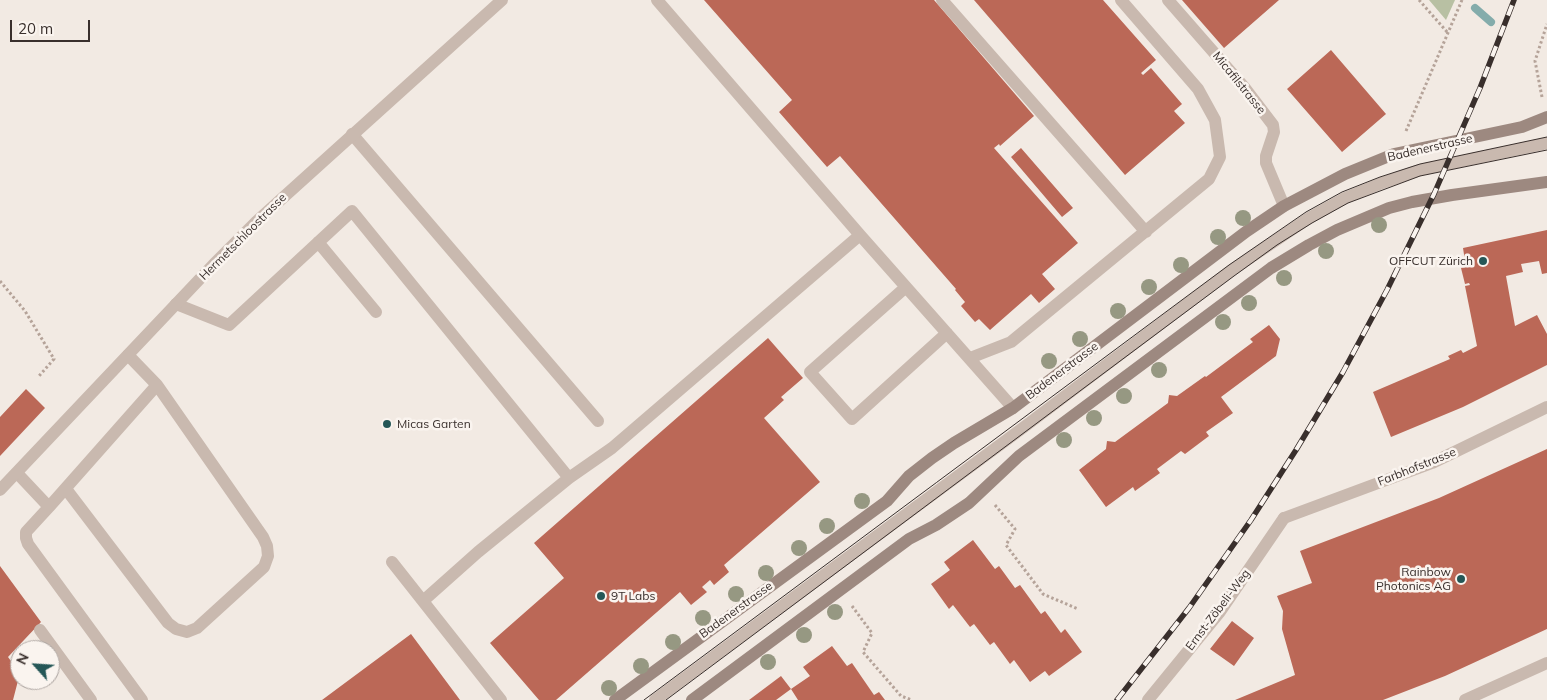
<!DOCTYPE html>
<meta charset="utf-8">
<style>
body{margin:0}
#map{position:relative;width:1547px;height:700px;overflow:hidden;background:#f2eae3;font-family:Mulish,sans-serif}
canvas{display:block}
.north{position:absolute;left:10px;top:640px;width:50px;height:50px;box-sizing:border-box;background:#faf4ef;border:1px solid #ada5a1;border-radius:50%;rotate:296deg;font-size:14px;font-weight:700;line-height:20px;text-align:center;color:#392f2c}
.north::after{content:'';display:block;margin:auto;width:18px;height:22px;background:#255757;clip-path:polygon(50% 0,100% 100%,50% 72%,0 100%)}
.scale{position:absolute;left:10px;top:20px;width:80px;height:22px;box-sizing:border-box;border:2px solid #392f2c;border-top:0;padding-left:6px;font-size:15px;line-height:18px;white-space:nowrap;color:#392f2c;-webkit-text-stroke:4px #faf4ef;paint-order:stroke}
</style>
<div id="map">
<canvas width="1547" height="700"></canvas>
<div class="north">N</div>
<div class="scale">20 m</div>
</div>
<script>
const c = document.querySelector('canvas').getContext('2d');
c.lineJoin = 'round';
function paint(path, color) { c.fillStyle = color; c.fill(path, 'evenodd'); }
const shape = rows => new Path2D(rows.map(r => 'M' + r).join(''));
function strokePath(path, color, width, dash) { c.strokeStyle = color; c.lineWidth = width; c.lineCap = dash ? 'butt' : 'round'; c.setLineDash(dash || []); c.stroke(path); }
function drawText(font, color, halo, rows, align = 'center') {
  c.font = font + ' Mulish,sans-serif'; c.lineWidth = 5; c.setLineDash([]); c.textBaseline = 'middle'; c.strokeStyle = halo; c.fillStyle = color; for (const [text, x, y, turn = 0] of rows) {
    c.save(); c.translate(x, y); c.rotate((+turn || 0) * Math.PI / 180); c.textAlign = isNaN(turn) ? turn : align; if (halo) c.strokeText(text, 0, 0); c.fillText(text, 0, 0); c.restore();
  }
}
const green = shape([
 [1429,0,1455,0,1446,20]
]);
const stream = shape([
 [1475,8,1491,22]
]);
const building = shape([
 [704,0,934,0,1034,116,1000,146,999,144,994,148,1078,243,1042,274,1055,289,1039,303,1031,294,990,330,979,319,975,322,961,306,965,302,955,290,956,289,840,156,827,167,779,112,792,100],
 [974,0,1103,0,1156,60,1141,73,1143,75,1151,68,1182,104,1174,111,1185,123,1125,175],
 [1182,0,1279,0,1224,48],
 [1331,50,1386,114,1342,152,1287,89],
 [1021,148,1073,208,1062,217,1011,157],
 [1547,230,1547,273,1542,274,1539,261,1521,264,1523,272,1506,276,1515,326,1537,315,1547,334,1547,365,1463,407,1391,437,1373,392,1450,359,1448,356,1461,350,1463,353,1477,346,1465,286,1470,285,1469,283,1465,284,1461,268,1466,267,1463,248],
 [1269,325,1280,339,1276,356,1221,397,1233,413,1206,432,1209,436,1185,454,1181,451,1157,469,1160,473,1135,491,1133,487,1106,507,1079,470,1106,449,1107,441,1115,442,1168,403,1169,395,1177,396,1205,376,1206,377,1253,342,1250,339],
 [768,338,803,378,781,397,784,400,764,418,820,482,724,565,729,572,714,585,710,580,702,587,707,592,691,605,680,592,556,700,539,700,490,643,564,578,534,543],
 [26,389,45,408,0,456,0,417],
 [1547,449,1547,629,1445,676,1383,700,1235,700,1295,675,1282,629,1283,611,1277,596,1312,583,1300,551,1439,498],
 [973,540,995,569,999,566,1015,588,1020,585,1041,614,1045,611,1061,633,1065,629,1082,652,1049,676,1045,671,1030,682,1014,660,1010,664,994,642,990,645,974,624,970,627,953,605,949,609,931,584,950,570,944,562],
 [0,566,41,622,8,657,20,673,13,700,0,700],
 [1232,621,1254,638,1234,666,1210,649],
 [411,634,460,700,322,700],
 [832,646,847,666,852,663,874,695,879,692,885,700,798,700,791,689,776,700,749,700,781,676,791,689,810,676,803,667]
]);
const path = shape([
 [1419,0,1448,33],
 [1542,97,1535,61,1547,24],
 [1406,131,1462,0],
 [0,281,25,311,54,359,39,376],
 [995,505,1015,529,1006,545,1043,594,1078,609],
 [852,606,872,633,863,652,901,696,912,700]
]);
const lane = shape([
 [657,0,860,235,1013,408],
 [942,0,1146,232],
 [352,134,598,421],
 [318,242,376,312],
 [906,287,810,372,852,419,947,333],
 [176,304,229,325,352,211,569,478],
 [128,355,157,385],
 [970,358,1011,342,1209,179,1220,157,1215,120,1198,89,1121,0],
 [17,473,49,507,26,532,26,538,28,544,142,700],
 [49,507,157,385,263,537,267,546,268,556,264,567,197,628,187,632,176,629,168,623,66,489],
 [392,562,501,700],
 [423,601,478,552,569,478,612,448,860,235],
 [40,630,91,700],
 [655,700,1024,427,1232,270,1309,218,1345,198,1382,183,1420,170,1547,143],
 [1148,700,1219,613,1284,518]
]);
const street = shape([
 [1168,0,1244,87,1273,125,1274,132,1266,156,1266,163,1284,206],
 [0,490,213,265,256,222,502,0],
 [1284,518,1432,463,1547,407],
 [1465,700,1547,663]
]);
const secondary = shape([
 [615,700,887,501,909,476,932,458,954,443,1013,408,1247,231,1284,206,1345,174,1394,154,1522,127,1547,117],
 [692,700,909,539,936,525,969,503,1019,456,1271,268,1309,245,1337,230,1389,208,1412,202,1452,195,1547,182]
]);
const tram = shape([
 [644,700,1229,265,1306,212,1342,192,1380,177,1420,164,1547,137],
 [666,700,1234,276,1277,245,1312,223,1348,203,1420,176,1547,150]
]);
const rail = shape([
 [1117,700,1189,608,1251,520,1296,450,1343,372,1387,290,1434,194,1480,88,1514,0]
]);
const trees = [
 [1243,218],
 [1379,225],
 [1218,237],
 [1326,251],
 [1181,265],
 [1284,278],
 [1149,287],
 [1249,303],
 [1118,311],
 [1223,322],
 [1080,339],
 [1049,361],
 [1159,370],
 [1124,396],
 [1094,418],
 [1064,440],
 [862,501],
 [827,526],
 [799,548],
 [766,573],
 [736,594],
 [835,612],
 [703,618],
 [804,635],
 [673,642],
 [768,662],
 [641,666],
 [609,688]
];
const markers = [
 [1483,261,5,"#255757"],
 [387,424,5,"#255757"],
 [1461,579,5,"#255757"],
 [601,596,5,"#255757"]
];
const streetNames = [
 ["Micafilstrasse",1239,83,51],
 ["Badenerstrasse",1430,148,-13],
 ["Hermetschloostrasse",243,237,-45],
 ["Badenerstrasse",1062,371,-37],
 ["Farbhofstrasse",1417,467,-22],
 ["Badenerstrasse",736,610,-36],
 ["Ernst-Zöbeli-Weg",1218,610,-53]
];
const poiNames = [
 ["OFFCUT Zürich",1473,261],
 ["Micas Garten",397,424,"left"],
 ["Rainbow",1451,572],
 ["Photonics AG",1451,586],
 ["9T Labs",611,596,"left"]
];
paint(green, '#b8c0a3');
strokePath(stream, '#84acab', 8);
paint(building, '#bb6857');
strokePath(path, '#b5a399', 3, [2.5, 2.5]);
strokePath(lane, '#c9b9af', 12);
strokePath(street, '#c9b9af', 12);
strokePath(secondary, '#9d8980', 12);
strokePath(tram, '#392f2c', 1);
strokePath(rail, '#392f2c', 5.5);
strokePath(rail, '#faf4ef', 4, [11]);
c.fillStyle = '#969882';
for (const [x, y] of trees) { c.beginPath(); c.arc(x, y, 8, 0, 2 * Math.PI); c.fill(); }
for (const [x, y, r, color] of markers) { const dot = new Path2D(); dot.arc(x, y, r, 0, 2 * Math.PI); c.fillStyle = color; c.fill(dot); strokePath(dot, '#faf4ef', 2); }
drawText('12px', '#392f2c', '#faf4ef', streetNames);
drawText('12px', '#392f2c', '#faf4ef', poiNames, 'right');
</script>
